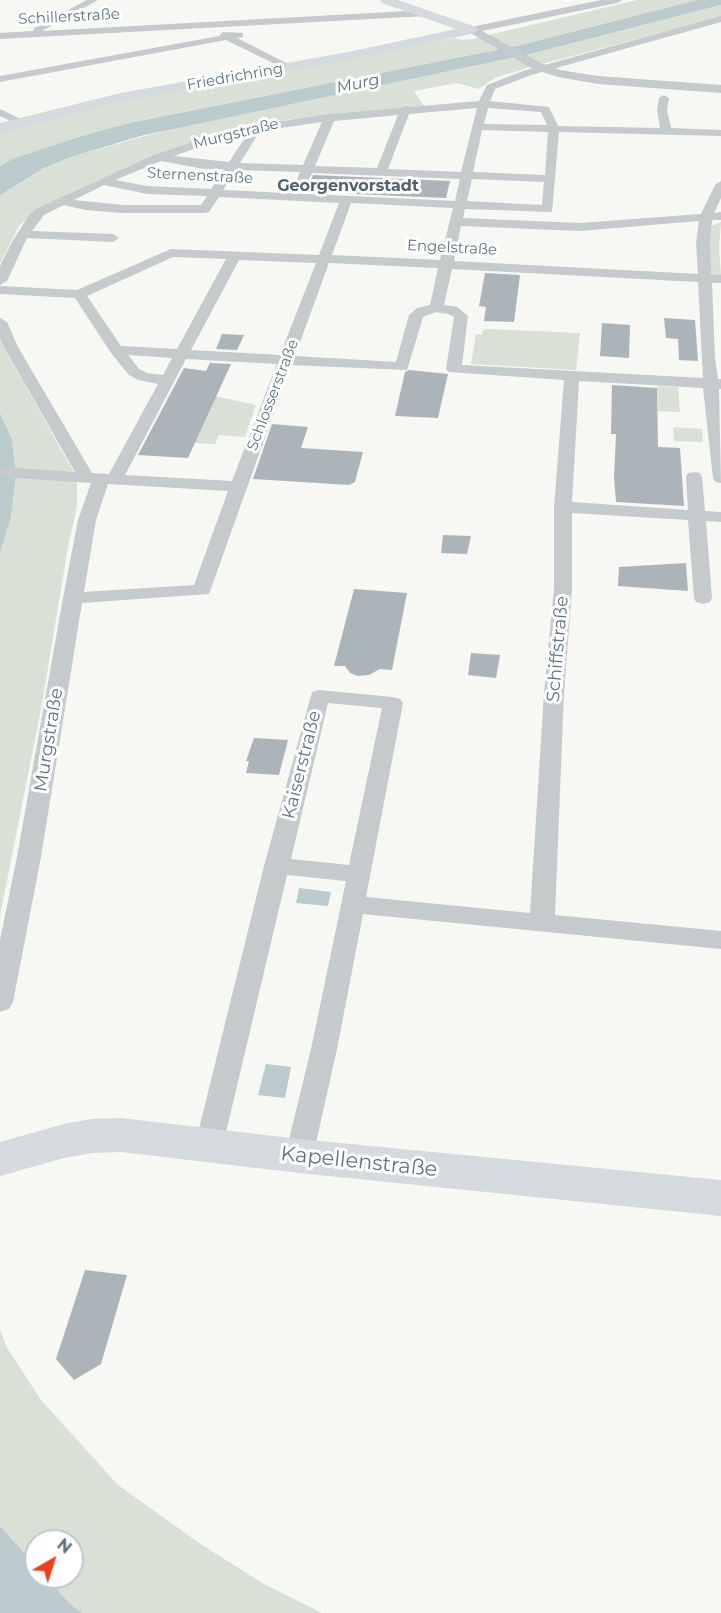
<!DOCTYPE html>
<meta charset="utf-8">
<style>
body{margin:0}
#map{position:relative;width:721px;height:1613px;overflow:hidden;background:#f7f7f4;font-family:Montserrat,sans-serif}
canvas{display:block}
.north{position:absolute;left:24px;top:1529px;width:60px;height:60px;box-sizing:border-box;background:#fff;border:2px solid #bfc8cd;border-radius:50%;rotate:39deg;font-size:16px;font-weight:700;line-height:24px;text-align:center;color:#607581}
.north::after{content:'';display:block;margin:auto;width:21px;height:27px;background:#f13e1a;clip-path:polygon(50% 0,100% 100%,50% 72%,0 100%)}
</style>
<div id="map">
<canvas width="721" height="1613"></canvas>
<div class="north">N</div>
</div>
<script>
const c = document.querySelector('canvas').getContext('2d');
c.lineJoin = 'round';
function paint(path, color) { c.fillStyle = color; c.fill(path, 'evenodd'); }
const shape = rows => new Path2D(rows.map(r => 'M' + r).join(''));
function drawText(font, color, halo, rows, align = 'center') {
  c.font = font + ' Montserrat,sans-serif'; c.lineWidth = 6; c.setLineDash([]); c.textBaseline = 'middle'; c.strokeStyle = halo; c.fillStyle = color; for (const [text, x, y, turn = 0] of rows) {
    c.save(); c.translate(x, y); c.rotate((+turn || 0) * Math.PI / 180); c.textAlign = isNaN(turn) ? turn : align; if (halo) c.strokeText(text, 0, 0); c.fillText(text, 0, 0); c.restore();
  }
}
const green = shape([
 [637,0,697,0,517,46,134,122,12,159,0,166,0,131,124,100,455,38,462,40,472,39],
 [721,5,721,17,527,68,495,78,478,89,457,83,414,91,424,106,285,120,185,144,154,156,32,213,19,226,0,264,0,195,44,168,71,157,177,127,530,54],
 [721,222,719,249,721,275,709,273,711,229,712,226],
 [486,329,580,333,576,370,471,364,476,334,482,335,482,331],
 [0,340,77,478,77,506,68,547,42,704,0,916,0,553,11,517,16,475,12,440,0,413],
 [657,386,678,387,680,412,658,411],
 [214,396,256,405,245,437,219,435,215,444,195,443],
 [673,427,702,429,703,442,674,441],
 [0,1329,6,1346,41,1400,118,1485,202,1545,264,1584,322,1613,83,1613,69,1603,46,1577,72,1577,72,1541,36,1541,36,1566,0,1526]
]);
const water = shape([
 [697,0,721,0,721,5,530,54,144,135,71,157,44,168,0,195,0,166,12,159,82,136,134,122,517,46],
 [0,413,12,440,16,475,11,517,0,553],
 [299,888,331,892,328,906,296,903],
 [266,1064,291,1067,285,1098,258,1095],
 [0,1526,36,1566,36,1577,46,1577,69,1603,83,1613,0,1613]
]);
const building = shape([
 [313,175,450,181,446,198,306,192],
 [485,273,520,275,514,322,484,321,486,307,479,306],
 [664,318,695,320,698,361,679,360,678,339,666,338],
 [602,323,630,325,629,358,600,356],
 [222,334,244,335,237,350,216,349],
 [210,363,231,364,188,458,138,455,184,368,206,371],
 [409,370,448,374,438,418,395,416,405,372],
 [612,385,657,388,658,447,680,448,684,506,616,502,614,477,616,434,611,434],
 [272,424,308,427,301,448,363,452,355,482,349,485,253,479],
 [443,535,471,536,467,554,441,553],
 [686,563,688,591,618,586,619,567],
 [354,589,407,593,392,670,380,669,369,675,358,676,350,673,345,666,334,666],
 [471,653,500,655,496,678,468,675],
 [254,738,288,740,279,775,246,773,249,761,246,761],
 [85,1270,127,1275,101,1364,74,1380,56,1359]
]);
const minor = shape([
 [87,0,98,0,42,31,426,10,431,13,426,16,0,39,0,33,33,31,34,28,87,0],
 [721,16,721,22,531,75,495,89,490,101,549,107,558,126,660,128,657,110,659,98,664,95,669,98,667,110,671,128,721,130,721,136,559,132,552,212,465,209,463,218,580,223,701,214,715,185,721,181,721,198,714,213,721,212,721,220,712,220,710,243,711,274,721,275,721,283,712,283,715,358,718,379,721,379,721,389,719,389,721,483,715,482,713,478,703,388,579,381,572,502,688,510,686,477,688,473,694,472,700,473,702,477,705,511,721,512,721,522,706,521,712,598,710,602,703,604,696,602,694,598,688,520,572,513,572,588,564,693,555,915,721,931,721,949,363,914,337,1049,313,1156,309,1164,299,1168,289,1164,285,1156,311,1049,346,881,287,875,223,1145,219,1153,209,1157,199,1153,195,1145,264,866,312,692,319,690,393,697,400,699,403,703,366,897,530,913,544,693,554,588,554,507,564,380,449,372,446,369,454,317,448,314,436,312,423,317,407,370,291,365,209,594,82,603,41,857,13,1002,9,1009,0,1012,0,940,17,857,63,598,78,520,91,483,0,477,0,467,75,472,4,347,0,339,0,318,7,322,18,347,92,473,109,474,158,384,138,380,129,375,111,353,75,298,0,294,0,286,77,290,171,249,319,255,339,203,219,197,209,212,205,213,123,213,85,210,64,205,44,215,32,231,113,234,119,238,113,242,27,238,7,281,0,285,0,266,12,242,29,215,36,209,154,155,221,132,258,123,262,124,330,114,401,108,406,106,410,107,479,101,487,85,523,71,721,16],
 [477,108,461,172,388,169,409,114,477,108],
 [488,108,541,112,547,125,484,124,488,108],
 [398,115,377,168,315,166,334,121,398,115],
 [322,122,303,165,240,163,260,131,322,122],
 [482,130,548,132,545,175,473,172,482,130],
 [248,133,229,162,174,156,227,137,248,133],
 [161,161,204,169,224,169,211,189,147,186,115,180,161,161],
 [236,170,300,172,296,182,302,186,306,185,312,173,460,179,455,201,223,190,236,170],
 [472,179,544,182,542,205,467,201,472,179],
 [104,185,147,194,207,196,201,205,123,205,74,200,104,185],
 [351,203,453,208,440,260,332,255,351,203],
 [699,221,696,243,698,274,454,261,461,226,580,231,699,221],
 [173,257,226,259,177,349,121,346,87,296,173,257],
 [239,260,316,263,280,355,191,350,239,260],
 [329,263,438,268,430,305,417,308,409,315,396,362,295,356,329,263],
 [452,269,698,282,703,378,462,365,468,316,457,307,444,305,452,269],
 [128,355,172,358,163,375,147,373,139,369,128,355],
 [186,359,277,364,232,481,125,475,186,359],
 [108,484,228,491,194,585,84,592,96,520,108,484],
 [328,703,382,708,349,865,291,859,328,703],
 [223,32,243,33,243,37,237,38,294,67,285,69,226,40,0,82,0,76,219,36,223,32],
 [0,109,23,120,24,122,19,125,0,116,0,109]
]);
const tertiary = shape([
 [601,0,622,0,617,3,482,31,541,63,560,70,598,76,721,85,721,93,598,84,558,77,533,69,465,30,471,27,601,0]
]);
const secondary = shape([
 [380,0,398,0,476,27,478,30,471,34,348,60,122,101,0,133,0,123,121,93,348,52,456,29,382,3,380,0]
]);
const primary = shape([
 [121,1118,299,1139,721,1180,721,1216,299,1173,121,1152,92,1153,64,1158,0,1176,0,1142,64,1124,92,1119,121,1118]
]);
const farStreetnames = [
 ["Schillerstraße",69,17,-3],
 ["Friedrichring",235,77,-10],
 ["Murgstraße",236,134,-14],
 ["Sternenstraße",200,176,3],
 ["Engelstraße",452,248,3],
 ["Schlosserstraße",273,395,-69]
];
const farWaternames = [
 ["Murg",358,84,-12]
];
const farNeighbourhoodnames = [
 ["Georgenvorstadt",348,186]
];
const streetNames = [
 ["Schiffstraße",558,649,-85],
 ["Murgstraße",49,740,-81],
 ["Kaiserstraße",302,765,-76]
];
const nearStreetnames = [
 ["Kapellenstraße",359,1162,6]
];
paint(green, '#d9e0d5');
paint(water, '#bbcacd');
paint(building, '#abb5b9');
paint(minor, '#c5cacc');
paint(tertiary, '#c5cacc');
paint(secondary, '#d5dade');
paint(primary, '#d5dade');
drawText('15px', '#607581', '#fff', farStreetnames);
drawText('italic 16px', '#5a767c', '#fff', farWaternames);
drawText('bold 16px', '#52626c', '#fff', farNeighbourhoodnames);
drawText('18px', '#607581', '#fff', streetNames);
drawText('21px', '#607581', '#fff', nearStreetnames);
</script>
